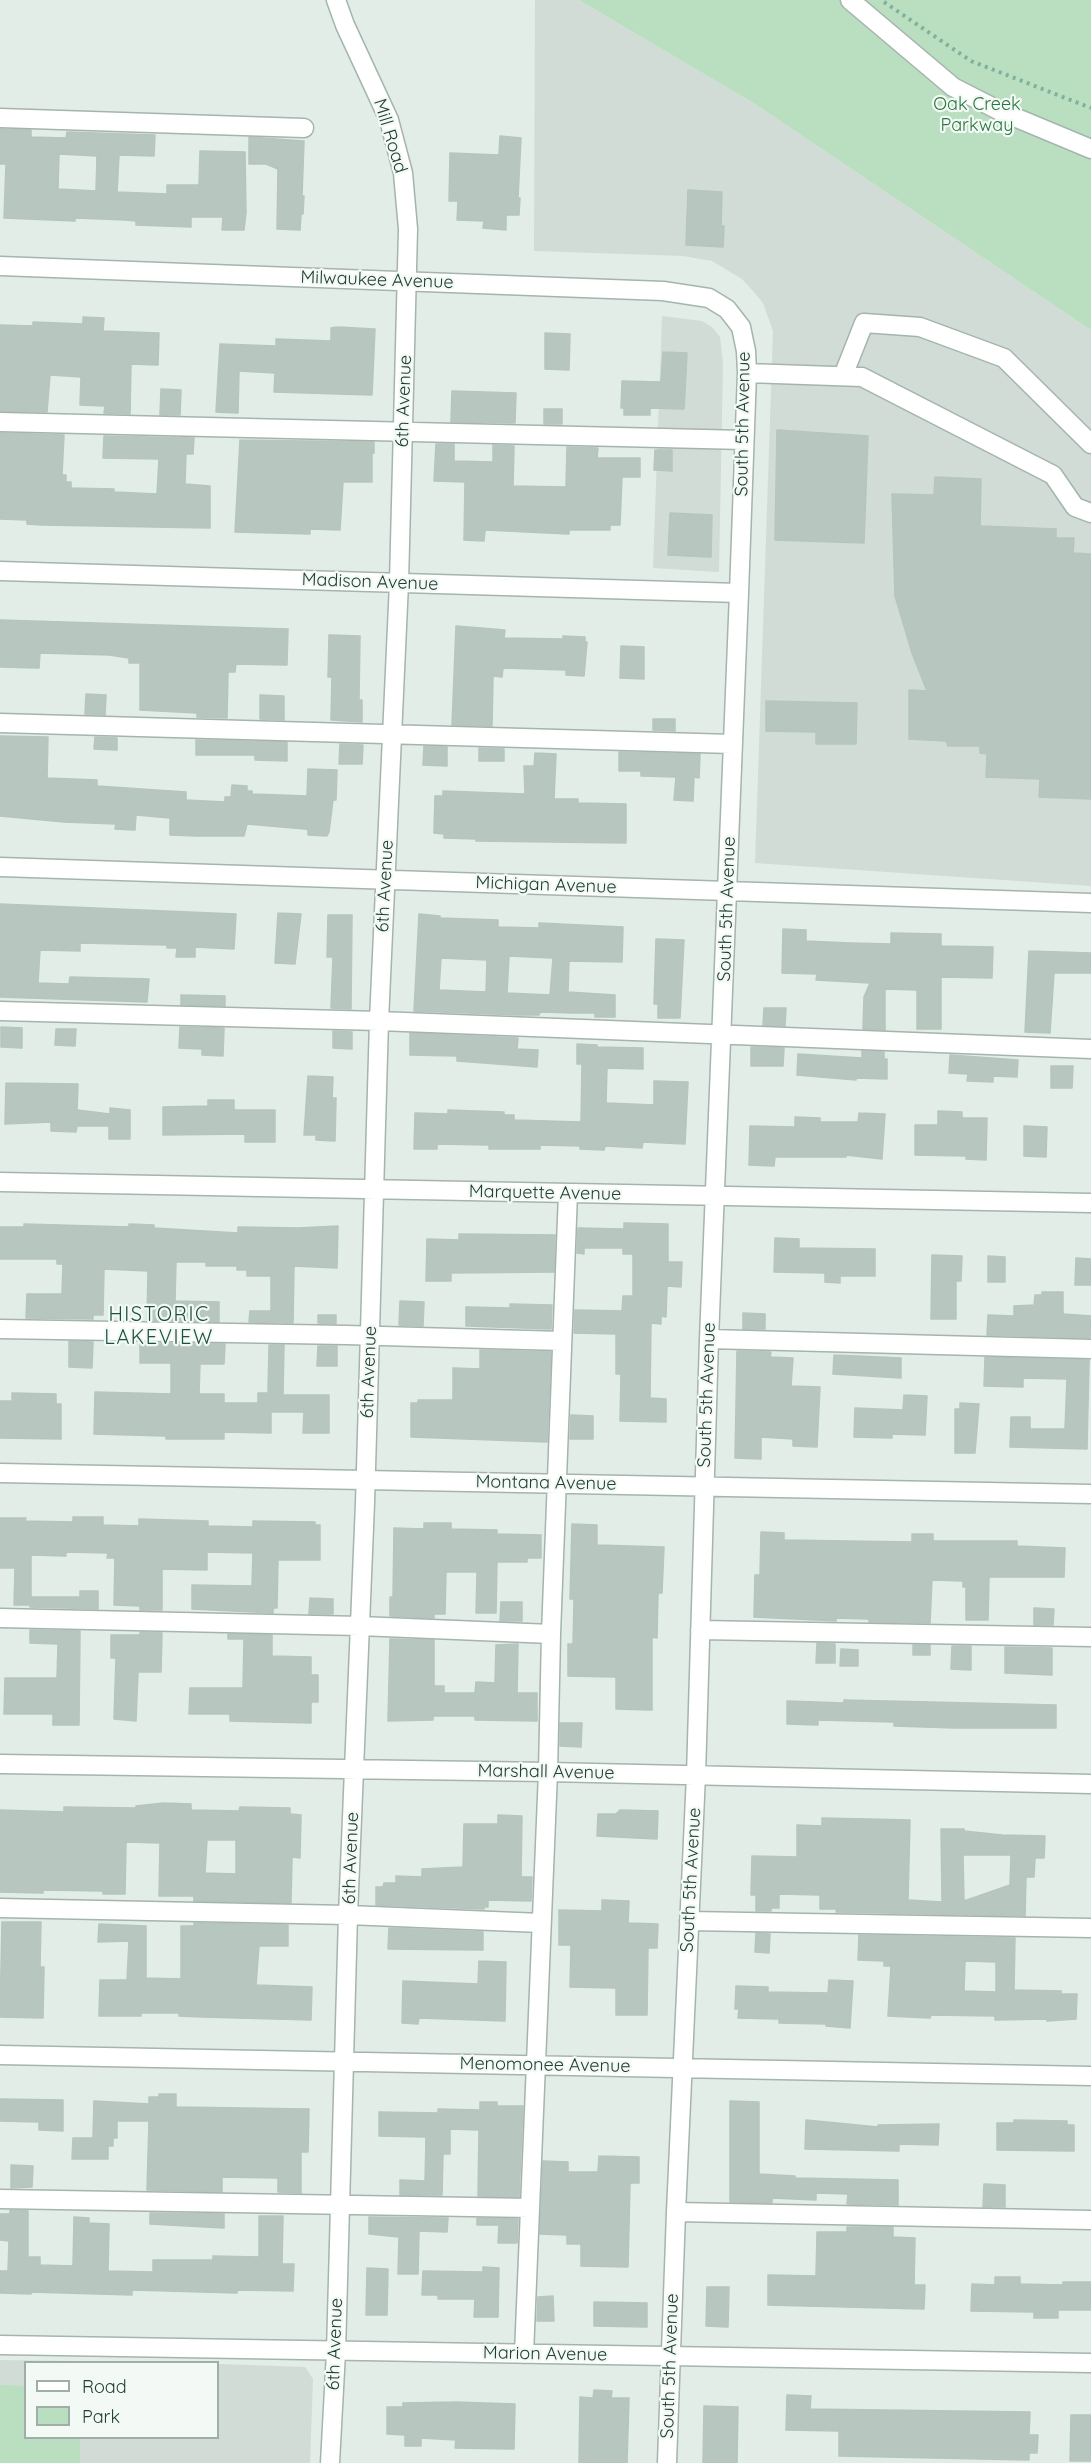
<!DOCTYPE html>
<style>
body{margin:0}
#map{position:relative;width:1091px;height:2463px;overflow:hidden;background:#e2ede7;font-family:Quicksand,sans-serif}
canvas{display:block}
.legend{position:absolute;left:24px;top:2361px;width:195px;height:78px;box-sizing:border-box;background:#f3f9f5;border:2px solid #9faea7;margin:0;padding:8px 10px;list-style:none;font-size:18px;color:#213e33}
.legend li{display:flex;align-items:center;gap:12px;height:30px}
.legend b{width:30px;border:2px solid #9faea7}
</style>
<div id="map">
<canvas width="1091" height="2463"></canvas>
<ul class="legend">
<li><b style="height:8px;background:#fff"></b>Road</li>
<li><b style="height:16px;background:#badec0"></b>Park</li>
</ul>
</div>
<script>
const c = document.querySelector('canvas').getContext('2d');
c.lineJoin = 'round';
function paint(path, color) { c.fillStyle = color; c.fill(path, 'evenodd'); }
const shape = rows => new Path2D(rows.map(r => 'M' + r).join(''));
function strokePath(path, color, width, dash) { c.strokeStyle = color; c.lineWidth = width; c.lineCap = dash ? 'butt' : 'round'; c.setLineDash(dash || []); c.stroke(path); }
function drawText(font, color, halo, rows, align = 'center') {
  c.font = font + ' Quicksand,sans-serif'; c.lineWidth = 4.5; c.setLineDash([]); c.textBaseline = 'middle'; c.strokeStyle = halo; c.fillStyle = color; for (const [text, x, y, turn = 0] of rows) {
    c.save(); c.translate(x, y); c.rotate((+turn || 0) * Math.PI / 180); c.textAlign = isNaN(turn) ? turn : align; if (halo) c.strokeText(text, 0, 0); c.fillText(text, 0, 0); c.restore();
  }
}
const built = shape([
 [535,0,579,0,755,104,1091,330,1091,886,755,863,773,331,763,303,753,291,742,279,712,261,683,256,534,251],
 [662,316,702,321,712,327,720,337,723,363,719,572,653,568],
 [0,2360,134,2362,26,2362,26,2438,218,2438,218,2364,305,2367,313,2379,310,2463,0,2463]
]);
const green = shape([
 [579,0,1091,0,1091,330,755,104],
 [0,2385,25,2386,26,2438,80,2438,80,2463,0,2463]
]);
const building = shape([
 [0,129,31,130,31,137,66,138,67,132,155,135,154,156,119,155,117,192,167,194,167,185,199,185,200,151,245,152,246,213,244,230,222,230,223,217,191,217,191,227,136,225,136,221,126,220,75,218,75,221,4,218,6,164,0,164,0,129],
 [59,154,97,156,96,191,58,189,59,154],
 [500,136,521,138,518,198,520,198,519,215,506,215,506,230,483,228,484,221,457,220,458,201,449,201,450,153,499,155,500,136],
 [249,137,304,141,302,196,304,196,303,214,301,214,300,230,277,229,278,169,266,164,249,164,249,137],
 [688,190,722,192,721,226,724,226,723,247,686,245,688,190],
 [83,317,104,318,103,331,159,333,158,365,131,364,130,414,104,413,105,406,80,405,81,377,50,375,47,412,0,411,0,325,33,326,33,322,83,324,83,317],
 [338,327,375,329,372,395,274,392,275,373,239,371,238,413,216,412,220,344,276,346,276,339,331,341,331,328,338,327],
 [545,333,570,334,569,370,545,369,545,333],
 [663,352,687,353,684,409,650,408,650,415,624,415,624,408,621,408,622,381,661,382,663,352],
 [161,389,181,390,180,415,160,415,161,389],
 [452,391,516,393,515,423,451,422,452,391],
 [544,409,562,409,562,424,544,424,544,409],
 [777,430,868,436,864,543,775,540,777,430],
 [0,433,64,435,62,475,66,475,66,482,71,482,71,488,114,489,114,492,157,494,159,459,103,458,104,436,194,438,193,454,186,454,185,484,210,486,210,528,42,525,27,524,27,520,0,519,0,433],
 [240,440,374,442,374,453,372,453,372,482,343,482,340,530,310,529,310,534,235,532,240,440],
 [436,444,454,444,454,461,493,462,493,445,514,446,513,486,566,487,567,447,598,448,597,458,640,458,640,477,622,477,620,525,610,525,610,530,569,530,569,534,485,530,484,541,464,540,465,482,434,481,436,444],
 [655,450,672,450,672,471,654,470,655,450],
 [935,477,981,479,980,526,1056,529,1056,538,1074,538,1073,553,1091,554,1091,799,1039,797,1040,779,986,777,987,754,980,753,980,746,948,746,946,741,909,739,909,690,927,691,912,653,895,596,892,494,934,495,935,477],
 [670,513,712,515,711,557,668,555,670,513],
 [0,620,288,629,287,665,236,664,235,672,228,672,227,718,197,717,197,713,140,710,140,663,129,663,129,658,109,655,40,653,39,668,0,667,0,620],
 [456,626,505,630,504,638,563,639,563,636,585,637,585,642,587,642,584,676,566,675,566,670,503,668,502,677,493,676,492,726,452,725,456,626],
 [329,635,360,636,359,700,362,700,362,722,331,720,332,677,328,677,329,635],
 [621,646,644,647,644,679,620,678,621,646],
 [86,694,106,695,105,715,85,714,86,694],
 [260,695,284,696,284,720,260,719,260,695],
 [766,701,857,703,856,744,816,744,816,732,766,731,766,701],
 [653,719,675,719,675,731,653,730,653,719],
 [0,736,48,737,47,778,97,780,97,786,186,792,186,800,225,802,225,797,231,797,232,785,247,786,247,791,252,791,252,794,307,796,308,769,337,770,336,800,333,800,329,832,327,836,308,835,308,830,305,829,247,824,244,836,197,836,170,835,170,818,136,815,135,830,115,829,116,824,64,822,0,816,0,736],
 [95,737,117,738,117,750,94,749,95,737],
 [196,740,287,742,287,761,255,760,255,755,196,755,196,740],
 [340,744,363,745,362,764,339,764,340,744],
 [424,746,447,747,447,766,423,765,424,746],
 [479,748,504,749,504,761,479,761,479,748],
 [619,752,700,754,699,778,694,777,693,801,674,800,676,777,641,776,641,771,619,771,619,752],
 [535,753,556,754,554,799,578,799,578,803,626,804,626,843,476,841,476,839,444,838,444,834,434,833,435,796,443,796,443,791,525,794,524,766,534,766,535,753],
 [0,904,236,914,234,949,195,947,195,957,176,957,177,948,167,948,167,945,80,943,80,951,40,950,38,983,69,984,70,977,149,979,147,1002,0,997,0,904],
 [278,913,301,914,295,964,275,963,278,913],
 [419,914,440,916,440,918,498,920,498,927,539,928,539,923,623,927,622,962,569,961,568,992,615,995,615,1017,595,1017,595,1013,574,1013,540,1012,539,1015,519,1015,414,1011,419,914],
 [509,956,553,958,550,995,507,993,509,956],
 [441,958,487,960,486,992,439,990,441,958],
 [328,915,352,915,351,1009,331,1008,333,957,327,957,328,915],
 [783,929,806,930,806,941,850,943,891,944,891,933,941,934,941,946,993,947,992,978,941,977,941,1029,917,1029,917,990,885,989,885,1030,863,1029,864,997,870,983,816,980,817,974,782,973,783,929],
 [656,939,684,940,680,1018,658,1018,658,1004,654,1004,656,939],
 [1029,951,1091,953,1091,973,1054,973,1050,1033,1025,1032,1029,951],
 [181,995,225,996,225,1006,181,1005,181,995],
 [764,1008,786,1008,785,1026,763,1025,764,1008],
 [1,1027,22,1028,22,1048,1,1047,1,1027],
 [180,1027,224,1028,223,1056,202,1055,202,1049,179,1048,180,1027],
 [56,1029,76,1029,75,1046,55,1045,56,1029],
 [333,1031,352,1032,352,1049,333,1048,333,1031],
 [410,1033,518,1038,517,1049,538,1050,537,1067,457,1061,457,1056,410,1055,410,1033],
 [577,1044,597,1045,597,1047,643,1048,643,1069,607,1068,606,1103,654,1105,654,1081,688,1082,685,1144,643,1142,642,1148,605,1146,604,1150,580,1149,580,1146,540,1145,540,1149,489,1149,489,1145,437,1144,437,1149,414,1149,415,1113,448,1114,448,1110,504,1112,504,1115,514,1115,514,1120,581,1122,582,1064,577,1064,577,1044],
 [751,1047,784,1048,783,1066,751,1066,751,1047],
 [862,1051,884,1052,884,1059,887,1059,887,1079,856,1078,856,1080,797,1075,798,1054,862,1058,862,1051],
 [950,1055,1018,1060,1017,1077,993,1076,993,1082,967,1081,968,1074,949,1073,950,1055],
 [1051,1066,1073,1066,1072,1088,1051,1088,1051,1066],
 [308,1076,333,1077,332,1098,336,1098,335,1141,316,1140,316,1135,304,1135,308,1076],
 [6,1083,78,1084,77,1110,110,1114,110,1108,130,1110,130,1139,109,1139,109,1126,77,1126,76,1132,51,1131,51,1122,5,1124,6,1083],
 [208,1100,234,1100,234,1110,275,1110,275,1142,245,1142,245,1134,163,1135,163,1107,208,1106,208,1100],
 [938,1111,962,1112,962,1118,987,1118,986,1160,966,1159,966,1156,915,1155,915,1125,938,1125,938,1111],
 [859,1113,885,1114,882,1159,846,1155,846,1157,775,1157,774,1166,749,1165,750,1126,795,1127,795,1117,820,1118,820,1122,858,1122,859,1113],
 [1024,1126,1047,1127,1046,1157,1024,1156,1024,1126],
 [624,1223,668,1224,668,1262,682,1262,681,1287,667,1286,666,1317,661,1316,661,1324,651,1323,650,1398,666,1399,666,1422,620,1421,621,1374,616,1374,616,1334,574,1333,575,1310,622,1311,623,1296,633,1296,633,1254,623,1254,623,1248,584,1248,584,1254,577,1253,578,1228,624,1229,624,1223],
 [24,1224,129,1227,129,1224,154,1225,154,1228,238,1233,238,1227,298,1228,338,1226,337,1268,294,1266,293,1323,249,1322,250,1311,271,1311,271,1276,247,1276,247,1270,237,1270,237,1266,206,1266,206,1262,176,1262,175,1301,219,1302,219,1322,147,1320,148,1271,104,1269,103,1315,93,1315,93,1319,26,1318,27,1294,62,1294,63,1264,57,1264,57,1259,0,1259,0,1227,24,1227,24,1224],
 [459,1234,555,1235,554,1272,451,1273,451,1281,426,1281,427,1239,459,1240,459,1234],
 [775,1238,799,1239,799,1248,875,1249,875,1276,840,1276,840,1283,825,1282,825,1273,774,1272,775,1238],
 [932,1255,962,1256,961,1281,956,1281,956,1319,931,1319,932,1255],
 [988,1256,1005,1257,1005,1282,988,1282,988,1256],
 [1076,1258,1091,1259,1091,1285,1075,1285,1076,1258],
 [1042,1292,1063,1292,1063,1314,1091,1316,1090,1338,987,1335,988,1315,1014,1316,1014,1306,1034,1305,1035,1295,1042,1295,1042,1292],
 [400,1301,424,1302,423,1326,399,1325,400,1301],
 [510,1304,552,1305,551,1329,466,1326,466,1307,510,1308,510,1304],
 [743,1313,765,1314,765,1329,743,1329,743,1313],
 [318,1315,336,1315,336,1324,318,1323,318,1315],
 [69,1341,93,1342,92,1368,69,1367,69,1341],
 [140,1343,225,1344,224,1364,200,1364,199,1394,224,1394,224,1403,258,1403,258,1393,268,1393,269,1345,284,1345,283,1395,329,1395,329,1433,303,1433,304,1412,271,1412,271,1433,224,1432,224,1439,166,1439,166,1436,94,1434,95,1392,171,1394,171,1363,140,1363,140,1343],
 [318,1346,337,1346,337,1366,317,1366,318,1346],
 [480,1350,551,1352,547,1442,411,1437,411,1403,418,1403,418,1400,453,1400,453,1368,480,1369,480,1350],
 [737,1351,771,1352,770,1357,793,1358,791,1386,820,1387,817,1447,793,1446,793,1439,761,1437,761,1459,735,1458,737,1351],
 [834,1355,901,1358,901,1378,833,1374,834,1355],
 [985,1357,1089,1360,1087,1449,1010,1447,1011,1417,1030,1417,1030,1429,1065,1429,1067,1379,1023,1378,1023,1387,984,1386,985,1357],
 [12,1393,56,1394,56,1404,61,1404,61,1439,0,1438,0,1401,12,1401,12,1393],
 [904,1395,927,1396,925,1435,892,1434,892,1438,854,1437,855,1408,903,1410,904,1395],
 [960,1403,979,1404,975,1453,955,1453,955,1409,960,1409,960,1403],
 [571,1415,593,1416,593,1439,570,1439,571,1415],
 [73,1517,103,1517,103,1525,139,1526,139,1519,208,1521,208,1526,253,1527,253,1521,315,1522,315,1525,320,1525,320,1560,278,1560,277,1608,273,1608,273,1613,192,1609,192,1585,252,1586,253,1553,207,1552,207,1570,162,1569,162,1610,140,1610,140,1606,114,1605,115,1558,107,1558,108,1553,66,1552,66,1556,31,1555,31,1597,80,1597,80,1591,98,1591,98,1609,30,1607,30,1605,14,1605,15,1568,0,1568,0,1518,26,1518,25,1521,73,1522,73,1517],
 [424,1523,451,1523,451,1529,497,1530,497,1534,541,1535,541,1558,527,1558,527,1562,497,1562,496,1613,476,1613,477,1572,446,1572,445,1614,434,1614,434,1618,390,1616,390,1597,393,1597,394,1528,424,1529,424,1523],
 [572,1524,597,1525,597,1545,664,1547,662,1593,658,1593,657,1638,652,1637,652,1710,616,1709,616,1677,568,1676,568,1644,573,1644,574,1599,570,1599,572,1524],
 [761,1532,784,1533,784,1540,912,1542,912,1534,933,1534,933,1541,1017,1541,1017,1546,1065,1548,1064,1577,989,1577,988,1620,966,1620,966,1587,963,1587,963,1581,932,1580,930,1623,869,1622,869,1619,836,1618,836,1621,754,1617,755,1575,760,1575,761,1532],
 [310,1598,333,1599,333,1614,309,1614,310,1598],
 [501,1602,522,1602,522,1621,500,1621,501,1602],
 [1034,1608,1054,1609,1053,1625,1034,1625,1034,1608],
 [30,1630,80,1631,79,1725,53,1725,53,1714,4,1714,5,1678,57,1678,58,1644,30,1643,30,1630],
 [140,1632,162,1633,161,1672,138,1672,136,1721,114,1719,116,1658,111,1658,111,1635,140,1635,140,1632],
 [228,1634,272,1635,272,1656,311,1657,311,1675,318,1675,318,1702,311,1702,311,1723,230,1721,230,1714,189,1714,190,1688,243,1688,244,1639,228,1639,228,1634],
 [390,1639,434,1640,434,1686,444,1686,444,1693,475,1693,476,1682,495,1683,496,1645,518,1644,517,1693,537,1693,537,1721,475,1720,475,1716,433,1716,433,1720,388,1721,390,1639],
 [817,1643,835,1644,835,1663,816,1663,817,1643],
 [913,1645,930,1645,930,1655,913,1655,913,1645],
 [952,1646,971,1646,971,1670,951,1669,952,1646],
 [1005,1647,1052,1648,1052,1675,1005,1673,1005,1647],
 [841,1649,858,1650,858,1666,840,1666,841,1649],
 [844,1700,1056,1705,1056,1728,955,1728,894,1726,894,1722,818,1720,818,1725,787,1724,787,1701,844,1703,844,1700],
 [560,1723,582,1723,581,1747,560,1746,560,1723],
 [164,1803,191,1804,191,1810,239,1811,240,1807,290,1808,290,1814,301,1815,300,1858,292,1857,291,1903,194,1901,194,1896,159,1896,160,1843,126,1842,125,1894,103,1894,103,1891,43,1890,43,1893,0,1892,0,1810,64,1812,64,1807,136,1808,136,1806,164,1803],
 [207,1840,236,1840,236,1874,205,1873,207,1840],
 [620,1810,658,1811,657,1839,597,1836,598,1814,616,1814,620,1810],
 [498,1815,522,1816,521,1877,532,1877,531,1901,488,1900,488,1907,484,1907,484,1909,376,1905,376,1887,383,1887,384,1883,396,1883,396,1876,422,1877,422,1869,463,1867,464,1824,498,1824,498,1815],
 [822,1818,910,1820,908,1900,942,1902,941,1829,964,1829,964,1831,1002,1835,1045,1836,1044,1858,1035,1858,1034,1877,1026,1877,1025,1916,836,1912,837,1909,820,1909,820,1895,779,1894,779,1908,771,1908,771,1911,756,1911,756,1895,751,1895,752,1856,797,1857,797,1825,822,1826,822,1818],
 [963,1855,1011,1855,1010,1885,964,1901,963,1855],
 [602,1900,629,1901,628,1923,658,1924,657,1948,648,1948,647,2015,616,2015,616,1988,570,1987,571,1945,559,1945,559,1910,602,1911,602,1900],
 [2,1922,41,1922,40,1967,44,1967,43,2018,0,2017,2,1922],
 [194,1923,288,1925,288,1946,259,1946,256,1985,312,1987,311,2020,202,2017,179,2016,179,2013,141,2013,141,2016,99,2016,100,1980,127,1980,129,1941,98,1942,99,1924,146,1926,146,1978,181,1979,181,1926,194,1926,194,1923],
 [389,1928,483,1932,483,1950,388,1949,389,1928],
 [756,1933,770,1934,769,1953,755,1952,756,1933],
 [859,1935,1015,1938,1014,1990,1061,1991,1061,1994,1077,1994,1076,2019,1047,2021,1047,2019,995,2020,995,2016,931,2015,930,2018,888,2016,891,1966,884,1966,884,1961,858,1960,859,1935],
 [965,1961,996,1962,996,1992,964,1991,965,1961],
 [479,1961,506,1962,505,2021,419,2018,418,2024,402,2023,403,1981,478,1984,479,1961],
 [829,1980,853,1981,850,2028,826,2026,826,2024,779,2023,779,2019,738,2018,739,2009,735,2009,736,1986,768,1987,768,1992,828,1993,829,1980],
 [159,2094,176,2094,176,2107,309,2109,308,2152,301,2152,301,2193,278,2192,278,2178,222,2177,222,2192,147,2190,149,2121,117,2121,117,2138,113,2138,113,2146,108,2146,108,2159,72,2159,73,2138,93,2138,94,2101,149,2104,149,2097,159,2097,159,2094],
 [0,2099,63,2100,63,2131,39,2130,39,2122,0,2121,0,2099],
 [730,2101,759,2102,759,2174,795,2176,795,2178,898,2180,898,2205,847,2204,848,2194,816,2193,816,2200,772,2198,772,2203,730,2202,730,2101],
 [480,2102,497,2102,497,2106,523,2106,519,2197,478,2196,479,2130,450,2129,450,2154,443,2154,442,2195,400,2195,400,2180,425,2181,426,2137,379,2136,379,2112,438,2113,438,2109,480,2110,480,2102],
 [806,2120,878,2127,878,2125,939,2124,938,2145,899,2144,899,2151,805,2149,806,2120],
 [1014,2120,1067,2121,1067,2125,1074,2125,1074,2151,997,2150,997,2123,1014,2123,1014,2120],
 [599,2156,639,2157,639,2183,630,2183,628,2267,581,2266,581,2244,567,2244,567,2235,540,2234,543,2161,568,2162,568,2172,598,2172,599,2156],
 [11,2165,33,2166,32,2187,11,2188,11,2165],
 [984,2184,1005,2185,1005,2207,983,2207,984,2184],
 [10,2210,28,2211,28,2257,40,2257,40,2265,73,2266,74,2217,89,2218,89,2223,109,2224,108,2271,153,2272,153,2260,213,2260,213,2256,259,2257,259,2216,283,2216,282,2264,294,2264,293,2291,237,2290,237,2293,132,2290,132,2295,31,2292,31,2294,0,2293,0,2271,8,2271,9,2241,0,2240,0,2214,10,2214,10,2210],
 [150,2213,224,2214,224,2228,150,2224,150,2213],
 [369,2217,448,2218,447,2232,419,2231,418,2274,398,2274,399,2237,369,2234,369,2217],
 [477,2218,518,2219,517,2243,498,2243,499,2225,477,2225,477,2218],
 [847,2227,893,2227,893,2237,915,2238,914,2285,925,2285,924,2309,768,2305,768,2275,816,2276,817,2232,847,2232,847,2227],
 [483,2267,499,2268,498,2317,474,2317,475,2299,438,2299,438,2295,422,2295,423,2271,483,2272,483,2267],
 [367,2268,388,2269,387,2315,366,2315,367,2268],
 [995,2277,1020,2277,1020,2284,1063,2285,1063,2282,1091,2282,1091,2310,1058,2310,1058,2318,1034,2318,1034,2312,971,2311,972,2284,995,2285,995,2277],
 [707,2287,729,2287,728,2327,706,2326,707,2287],
 [553,2296,554,2321,537,2321,538,2297,553,2296],
 [594,2302,647,2303,647,2327,594,2326,594,2302],
 [594,2390,612,2391,611,2398,629,2398,627,2463,579,2463,580,2397,593,2398,594,2390],
 [787,2395,811,2396,810,2409,1030,2412,1029,2435,1038,2435,1037,2453,1029,2453,1029,2460,839,2456,839,2431,786,2430,787,2395],
 [454,2402,515,2404,514,2449,455,2448,456,2440,421,2438,421,2446,405,2446,405,2435,387,2434,387,2407,403,2407,403,2403,454,2402],
 [704,2406,738,2407,737,2463,703,2463,704,2406],
 [1071,2415,1091,2415,1091,2461,1070,2461,1071,2415]
]);
const path = shape([
 [884,2,971,61,1091,108]
]);
const minor = shape([
 [850,0,953,87,1000,111,1091,149],
 [0,118,304,128],
 [0,266,663,291,709,298,727,309,741,327,746,351,747,373,739,593,709,1339,696,1775,676,2212,667,2463],
 [747,373,862,377,1053,475,1075,507,1091,513],
 [843,376,864,323,920,327,1004,358,1091,444],
 [0,422,744,440],
 [0,571,739,593],
 [0,723,732,744],
 [0,867,1091,903],
 [0,1011,379,1021,1091,1049],
 [0,1182,1091,1203],
 [0,1329,346,1335,562,1341],
 [709,1339,1091,1349],
 [0,1473,1091,1494],
 [0,1618,360,1626,551,1634],
 [700,1630,1091,1637],
 [0,1764,548,1772,1091,1784],
 [0,1908,348,1915,541,1923],
 [689,1921,1091,1928],
 [0,2055,1091,2076],
 [0,2199,530,2208],
 [676,2212,1091,2220],
 [0,2345,1091,2363],
 [524,2354,548,1772,551,1634,568,1193],
 [330,2463,336,2352,348,1915,365,1503,379,1021,399,583,408,229,403,173,389,120,345,25,336,0]
]);
const parkNames = [
 ["Oak Creek",977,105],
 ["Parkway",977,126]
];
const streetNames = [
 ["Mill Road",390,136,73],
 ["Milwaukee Avenue",377,280,2],
 ["6th Avenue",404,401,-88],
 ["South 5th Avenue",743,424,-89],
 ["Madison Avenue",370,582,2],
 ["Michigan Avenue",546,885,2],
 ["6th Avenue",385,886,-87],
 ["South 5th Avenue",727,909,-88],
 ["Marquette Avenue",545,1193,1],
 ["6th Avenue",369,1372,-88],
 ["South 5th Avenue",707,1395,-88],
 ["Montana Avenue",546,1483,1],
 ["Marshall Avenue",546,1772,1],
 ["6th Avenue",351,1858,-88],
 ["South 5th Avenue",691,1880,-87],
 ["Menomonee Avenue",545,2065,1],
 ["6th Avenue",335,2344,-88],
 ["Marion Avenue",545,2354,1],
 ["South 5th Avenue",670,2366,-88]
];
const neighbourhoodNames = [
 ["HISTORIC",159,1315],
 ["LAKEVIEW",159,1338]
];
paint(built, '#d0dcd5');
paint(green, '#badec0');
paint(building, '#b7c7bf');
strokePath(building, '#b4c6bd', 1.5);
strokePath(minor, '#a4b5ad', 21);
strokePath(path, '#81b19d', 4, [3, 4.5]);
strokePath(minor, '#fff', 18);
drawText('18px', '#2a7640', '#f3f9f5', parkNames);
drawText('18px', '#213e33', '#f3f9f5', streetNames);
c.letterSpacing = '1.5px';
drawText('20px', '#1d513f', '#f3f9f5', neighbourhoodNames);
c.letterSpacing = '0px';
</script>
